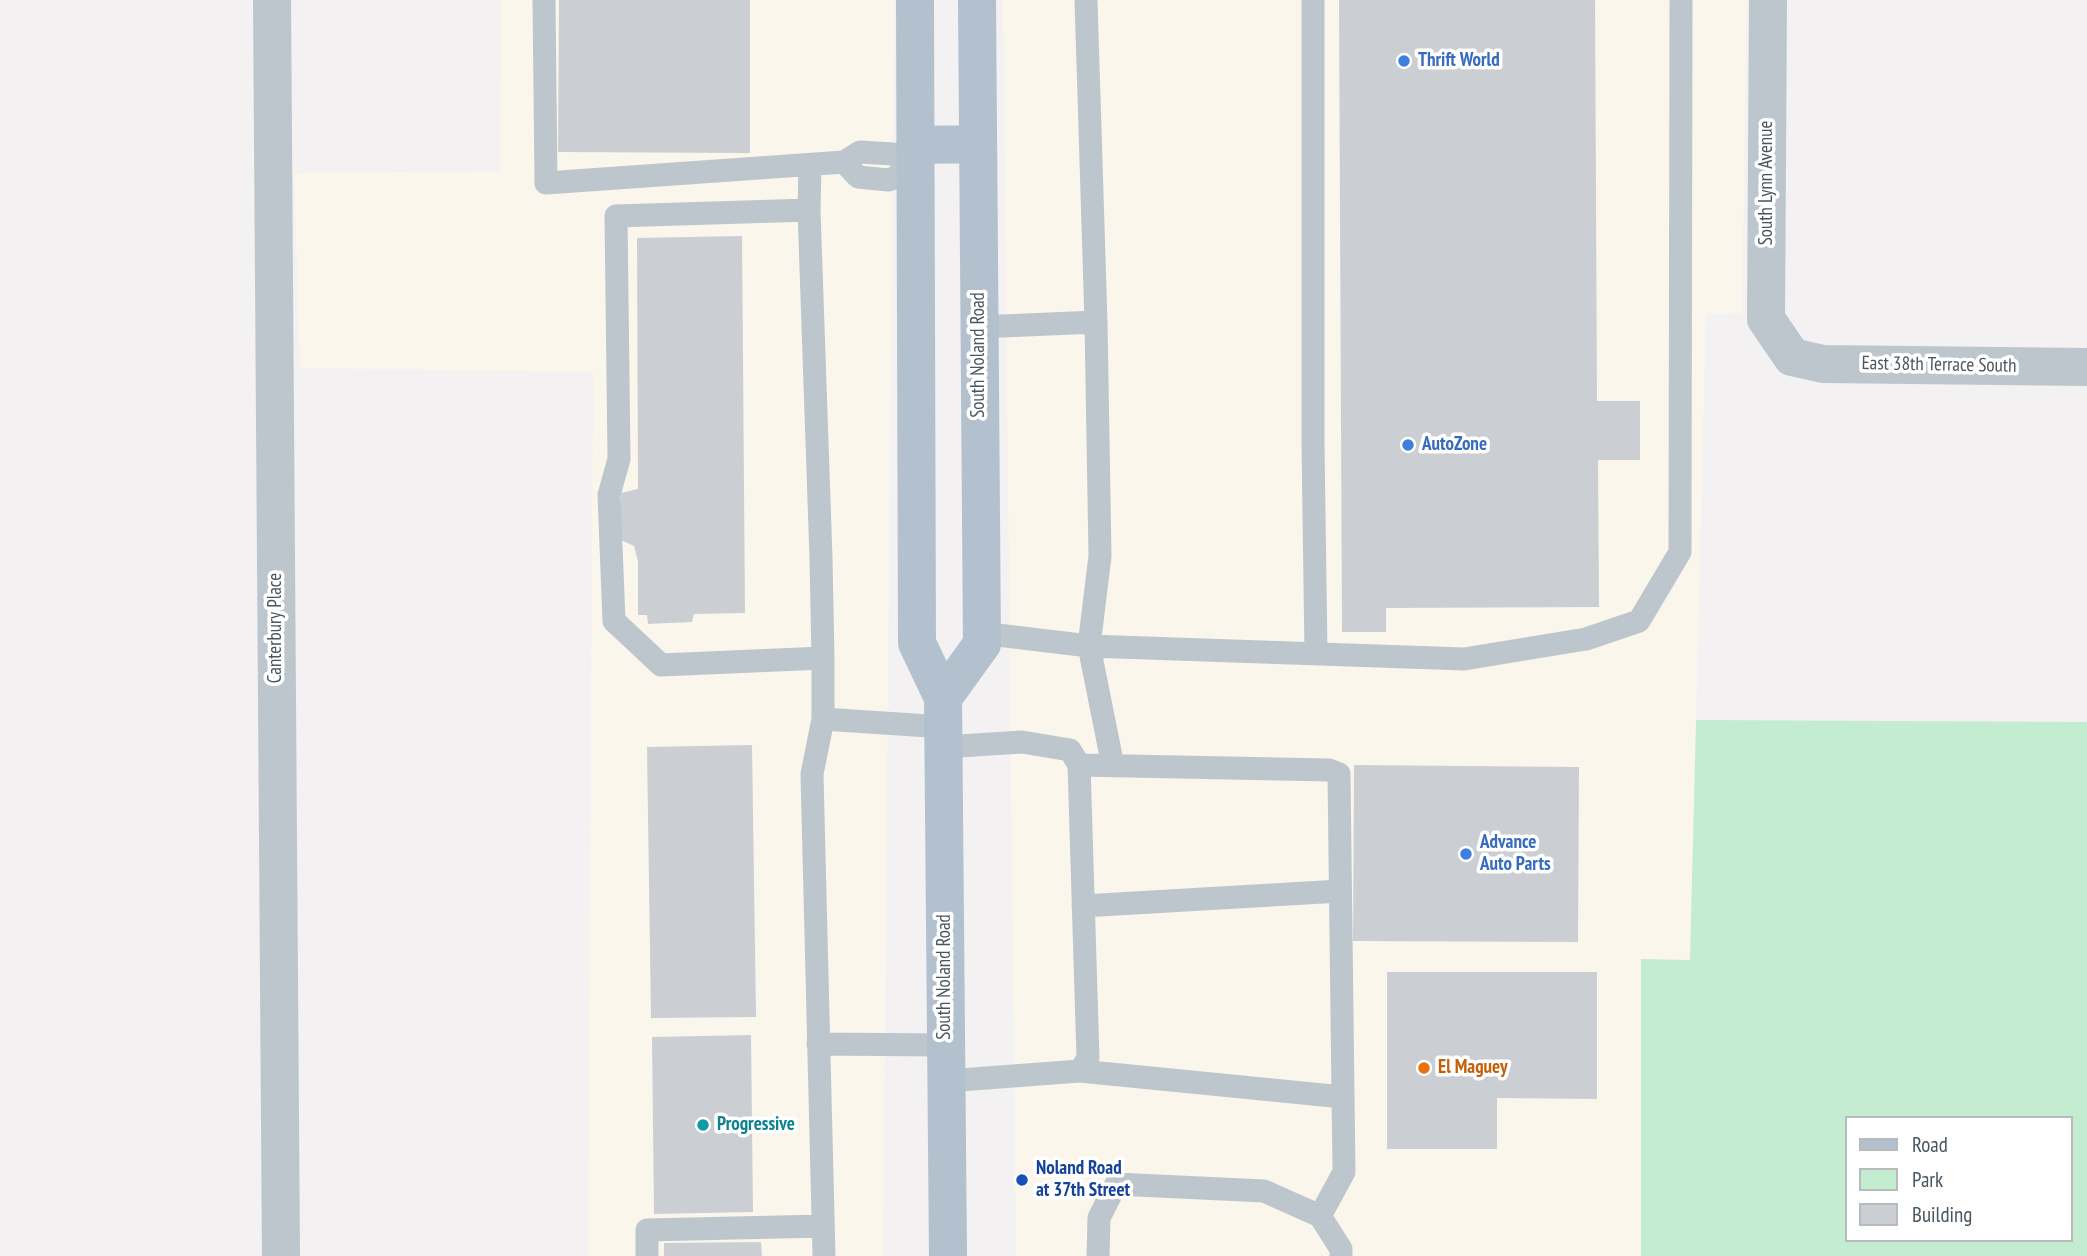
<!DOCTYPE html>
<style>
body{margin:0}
#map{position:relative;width:2087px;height:1256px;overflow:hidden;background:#f3f1f1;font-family:"PT Sans Narrow",sans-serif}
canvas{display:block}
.legend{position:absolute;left:1845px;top:1116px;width:228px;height:126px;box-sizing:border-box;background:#fff;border:2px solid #b7bbbe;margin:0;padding:9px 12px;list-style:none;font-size:21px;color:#4a555d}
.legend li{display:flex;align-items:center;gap:14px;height:35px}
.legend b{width:35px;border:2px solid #b7bbbe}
</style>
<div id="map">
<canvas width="2087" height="1256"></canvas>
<ul class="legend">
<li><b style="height:9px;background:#b2c1cd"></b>Road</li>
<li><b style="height:19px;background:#c3ecd1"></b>Park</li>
<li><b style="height:19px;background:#cbced3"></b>Building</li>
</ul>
</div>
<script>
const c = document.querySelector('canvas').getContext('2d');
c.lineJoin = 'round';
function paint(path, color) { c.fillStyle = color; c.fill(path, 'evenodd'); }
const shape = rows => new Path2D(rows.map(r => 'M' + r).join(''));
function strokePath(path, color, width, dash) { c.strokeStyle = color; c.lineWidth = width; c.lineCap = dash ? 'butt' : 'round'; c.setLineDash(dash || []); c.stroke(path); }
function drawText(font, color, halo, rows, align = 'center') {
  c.font = font + ' "PT Sans Narrow",sans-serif'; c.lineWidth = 7; c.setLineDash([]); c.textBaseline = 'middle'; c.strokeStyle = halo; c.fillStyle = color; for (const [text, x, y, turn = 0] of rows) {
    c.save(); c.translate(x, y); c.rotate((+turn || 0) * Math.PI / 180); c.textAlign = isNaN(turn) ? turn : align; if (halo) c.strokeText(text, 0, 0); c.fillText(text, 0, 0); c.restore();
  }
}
const commercial = shape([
 [501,0,894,0,883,1256,588,1256,593,372,300,368,294,173,500,171],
 [1003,0,1747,0,1742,313,1706,315,1690,960,1641,960,1641,1256,1016,1256]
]);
const green = shape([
 [1696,720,2087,722,2087,1256,1641,1256,1641,959,1690,960],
 [1847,1118,2071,1118,2071,1240,1847,1240]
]);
const building = shape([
 [559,0,750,0,750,153,558,152],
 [1339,0,1595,0,1597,401,1640,401,1640,460,1598,460,1599,607,1386,608,1386,632,1342,632],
 [742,236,745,613,694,614,692,622,648,624,647,615,638,615,638,561,634,546,621,540,621,493,638,489,637,238],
 [752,745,756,1017,651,1018,647,747],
 [1354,765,1579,767,1578,942,1353,941],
 [1387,972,1597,972,1597,1099,1497,1098,1497,1149,1387,1149],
 [751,1035,753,1212,654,1214,652,1037],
 [761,1242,762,1256,664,1256,664,1243]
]);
const lane = shape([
 [544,0,546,183,844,162,860,152,893,154,915,171],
 [1086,0,1096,322],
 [1313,0,1313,444,1316,654],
 [844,162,858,177,888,180,915,171],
 [809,210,810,165],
 [979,327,1096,322,1100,556,1089,646,1464,659,1586,639,1639,621,1680,552,1681,0],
 [981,633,1089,646,1113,766],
 [823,658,661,665,614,621,609,495,619,459,616,216,809,210,821,558,823,658,823,719,944,727],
 [823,719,812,774,824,1256],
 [944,747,1022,742,1070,750,1079,765,1088,1058,1080,1071,946,1081],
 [1079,765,1329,770,1339,774,1344,1172,1320,1216],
 [1083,906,1340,891],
 [818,1044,946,1045],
 [1080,1071,1343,1097],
 [647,1256,647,1230,823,1226],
 [1098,1256,1099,1218,1116,1184,1264,1191,1320,1216,1341,1249,1341,1256]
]);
const street = shape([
 [272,0,281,1256],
 [1768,0,1766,319,1792,357,1823,364,2087,367]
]);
const primary = shape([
 [915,0,917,643,943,698,948,1256],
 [915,145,978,144],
 [943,698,982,644,977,0]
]);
const markers = [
 [1404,61,7,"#3f7fe0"],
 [1408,445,7,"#3f7fe0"],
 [1466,854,7,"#3f7fe0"],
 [1424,1068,7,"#e8710a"],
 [703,1125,7,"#0f9aa8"],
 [1022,1180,7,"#1a4fb4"]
];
const shopNames = [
 ["Thrift World",1418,61],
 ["AutoZone",1422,445],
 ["Advance",1480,843],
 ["Auto Parts",1480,865]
];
const streetNames = [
 ["South Lynn Avenue",1767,183,-90],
 ["South Noland Road",979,355,-90],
 ["East 38th Terrace South",1939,365,1],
 ["Canterbury Place",276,628,-90],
 ["South Noland Road",945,977,-90]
];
const foodNames = [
 ["El Maguey",1438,1068]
];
const cultureNames = [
 ["Progressive",717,1125]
];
const transitNames = [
 ["Noland Road",1036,1169],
 ["at 37th Street",1036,1191]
];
paint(commercial, '#fbf6ec');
paint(green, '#c3ecd1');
paint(building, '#cbced3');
strokePath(lane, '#bdc6cc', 23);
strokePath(street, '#bdc6cc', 38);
strokePath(primary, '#b2c1cd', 38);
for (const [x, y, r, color] of markers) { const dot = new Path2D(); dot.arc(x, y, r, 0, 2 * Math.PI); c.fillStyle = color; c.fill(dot); strokePath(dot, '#fff', 2.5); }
drawText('bold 19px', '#366cbe', '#fff', shopNames, 'left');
drawText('19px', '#4a555d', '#fff', streetNames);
drawText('bold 19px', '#c56008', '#fff', foodNames, 'left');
drawText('bold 19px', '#0d838f', '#fff', cultureNames, 'left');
drawText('bold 19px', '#164399', '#fff', transitNames, 'left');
</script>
